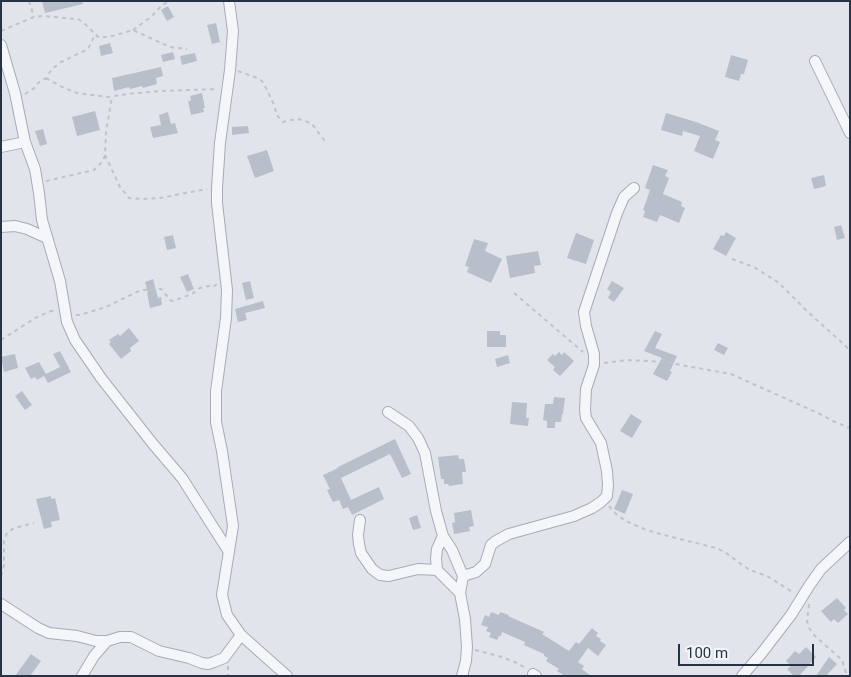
<!DOCTYPE html>
<style>
body{margin:0}
#map{position:relative;width:851px;height:677px;overflow:hidden;background:#e1e5eb;font-family:Roboto,sans-serif}
canvas{display:block}
.frame{position:absolute;inset:0;border:2px solid #273345;pointer-events:none}
.scale{position:absolute;left:678px;top:644px;width:136px;height:22px;box-sizing:border-box;border:2px solid #273345;border-top:0;padding-left:6px;font-size:15px;line-height:18px;white-space:nowrap;color:#273345;-webkit-text-stroke:4px #f1f4f8;paint-order:stroke}
</style>
<div id="map">
<canvas width="851" height="677"></canvas>
<div class="frame"></div>
<div class="scale">100 m</div>
</div>
<script>
const c = document.querySelector('canvas').getContext('2d');
c.lineJoin = 'round';
function paint(path, color) { c.fillStyle = color; c.fill(path, 'evenodd'); }
const shape = rows => new Path2D(rows.map(r => 'M' + r).join(''));
function strokePath(path, color, width, dash) { c.strokeStyle = color; c.lineWidth = width; c.lineCap = dash ? 'butt' : 'round'; c.setLineDash(dash || []); c.stroke(path); }
const building = shape([
 [42,1,82,1,83,4,45,13],
 [168,6,174,17,167,21,161,10],
 [216,23,220,42,212,44,207,25],
 [110,43,113,53,101,56,99,46],
 [173,52,175,59,163,62,161,55],
 [195,53,197,61,182,65,180,56],
 [731,55,748,60,744,74,741,74,739,81,725,77],
 [161,67,163,76,156,78,157,84,143,88,142,86,130,89,129,87,114,91,112,78],
 [202,93,205,108,203,108,204,112,191,115,188,101,191,101,190,96],
 [95,111,100,130,77,136,72,117],
 [168,112,171,124,175,123,178,133,153,138,150,127,161,125,159,115],
 [666,113,696,122,719,131,715,140,720,142,713,159,694,151,700,136,683,131,682,136,661,130],
 [248,126,249,133,232,135,232,127],
 [43,129,47,144,40,146,35,131],
 [267,150,274,171,255,178,247,156],
 [653,165,668,170,665,176,669,178,663,194,682,202,681,206,685,208,679,223,660,215,657,222,643,217,645,211,643,210,650,190,645,188],
 [824,175,826,186,814,189,811,178],
 [841,225,845,238,837,240,834,227],
 [726,232,736,238,726,256,713,249,721,235,724,236],
 [576,233,594,240,586,264,567,258],
 [173,235,176,248,167,250,164,237],
 [474,239,488,243,485,251,502,259,491,283,467,272,469,267,465,266],
 [538,251,541,265,534,266,535,273,510,278,506,256],
 [188,274,194,289,187,292,180,277],
 [153,279,158,298,161,297,162,305,150,308,147,293,148,293,145,282],
 [250,281,254,298,246,300,242,283],
 [612,281,624,288,614,302,608,298,611,292,607,289],
 [263,301,265,308,245,313,247,320,238,322,235,309],
 [129,328,139,341,130,348,131,351,121,359,109,344,111,342,109,340,118,334,120,336],
 [487,331,500,331,500,335,506,335,506,347,487,347],
 [655,331,662,334,655,348,677,356,670,371,672,372,667,381,653,374,662,358,644,351],
 [718,343,728,348,724,355,714,350],
 [60,351,71,372,48,383,44,376,37,380,35,377,31,379,25,368,39,362,46,374,60,367,53,354],
 [559,352,562,355,564,352,574,361,560,376,553,370,555,367,547,360,553,354,555,356],
 [15,354,18,368,4,372,1,357],
 [508,355,510,363,497,367,495,359],
 [22,391,32,405,25,410,15,396],
 [554,397,565,398,563,414,562,414,561,422,555,422,555,428,547,428,547,421,543,420,545,404,553,404],
 [512,402,527,403,526,418,529,418,528,426,510,424],
 [631,414,642,421,632,438,620,431],
 [395,439,411,474,402,478,390,454,341,478,351,500,379,487,384,499,352,515,348,507,343,509,339,500,333,502,327,490,330,489,323,475,338,468,338,467],
 [458,455,459,459,464,459,466,472,462,472,463,484,449,486,448,484,444,484,444,479,441,479,438,457],
 [622,490,633,494,625,514,614,509],
 [51,496,51,499,55,498,60,520,51,522,52,527,44,529,36,499],
 [471,510,474,526,469,527,470,531,454,534,452,523,455,522,454,513],
 [417,515,421,528,413,530,409,518],
 [837,598,846,608,844,610,848,614,838,623,834,619,831,622,821,611],
 [491,612,499,615,500,612,509,615,508,616,544,632,542,634,569,651,576,642,579,644,592,628,598,633,596,636,601,639,600,641,606,645,598,656,588,648,578,662,584,666,582,669,591,676,565,676,557,671,559,669,546,661,548,658,544,656,544,654,524,645,525,642,502,632,501,636,499,636,497,640,489,637,491,633,486,631,488,627,481,625,485,615,489,617],
 [806,647,816,657,799,676,794,676,787,669,791,666,786,661,795,651,799,654],
 [31,654,41,661,30,676,15,676],
 [829,657,837,664,826,676,816,676]
]);
const path = shape([
 [29,1,34,17],
 [133,30,151,17,162,5,170,1],
 [1,31,29,19,34,17,43,16,65,18,78,19,83,22,98,37,109,37,133,30,170,47,187,49],
 [238,71,257,78,262,81,266,88,275,107,276,114,283,122,296,119,303,120,312,124,327,144],
 [46,78,62,87,77,93,108,97,127,94,160,91,218,89],
 [25,94,36,87,38,83,46,78,52,69,61,62,88,49,95,35],
 [105,155,120,187,129,198,144,199,160,198,207,189],
 [46,181,94,170,103,161,105,155,106,132,112,97],
 [732,259,754,267,779,283,808,312,850,350],
 [514,293,583,352],
 [76,315,80,315,106,307,141,290,161,289,167,296,170,300,173,301,192,294,200,288,208,286,213,287,217,284],
 [1,340,37,317,51,311,57,311],
 [604,363,629,360,664,362,731,374,820,414,835,422,850,428],
 [609,506,617,515,626,521,644,529,660,534,716,548,725,552,738,562,750,570,767,576,794,593],
 [1,576,4,565,4,541,7,533,14,528,34,523],
 [809,604,807,621,809,628,814,635,842,660,847,676],
 [475,650,502,657,517,663,527,669],
 [228,666,228,676]
]);
const minor = shape([
 [229,1,233,31,230,70,220,143,217,188,217,203,227,290,226,318,216,391,216,422,222,451,233,526,222,595,227,615,241,635,287,676],
 [1,45,15,93,25,142,35,169,39,193,42,220,60,281,67,322,75,340,101,378,153,444,182,478,229,552],
 [815,61,850,133],
 [1,147,25,142],
 [1,227,15,226,27,229,47,238],
 [388,412,409,426,418,438,425,453,436,511,443,536,452,550,463,576,460,593,465,619,467,647,466,661,462,676],
 [360,520,358,535,359,544,361,553,372,569,380,575,389,576,418,569,437,570,460,593],
 [437,570,436,558,437,549,443,536],
 [463,576,476,572,485,564,491,545,496,541,509,534,574,516,592,508,601,502,607,496,608,485,607,471,601,443,586,418,585,410,586,389,594,365,594,354,586,326,584,312,617,213,624,197,634,188],
 [1,604,38,628,49,633,77,636,96,641,107,641,120,637,131,637,159,651,189,658,202,663,208,664,214,662,224,658,241,635],
 [533,674,536,676],
 [82,676,94,656,107,641],
 [742,676,761,654,791,615,809,586,821,569,850,542]
]);
paint(building, '#b8bfca');
strokePath(minor, '#a5acb6', 12);
strokePath(path, '#bfc3ca', 2, [4, 4]);
strokePath(minor, '#f4f6f9', 10);
</script>
